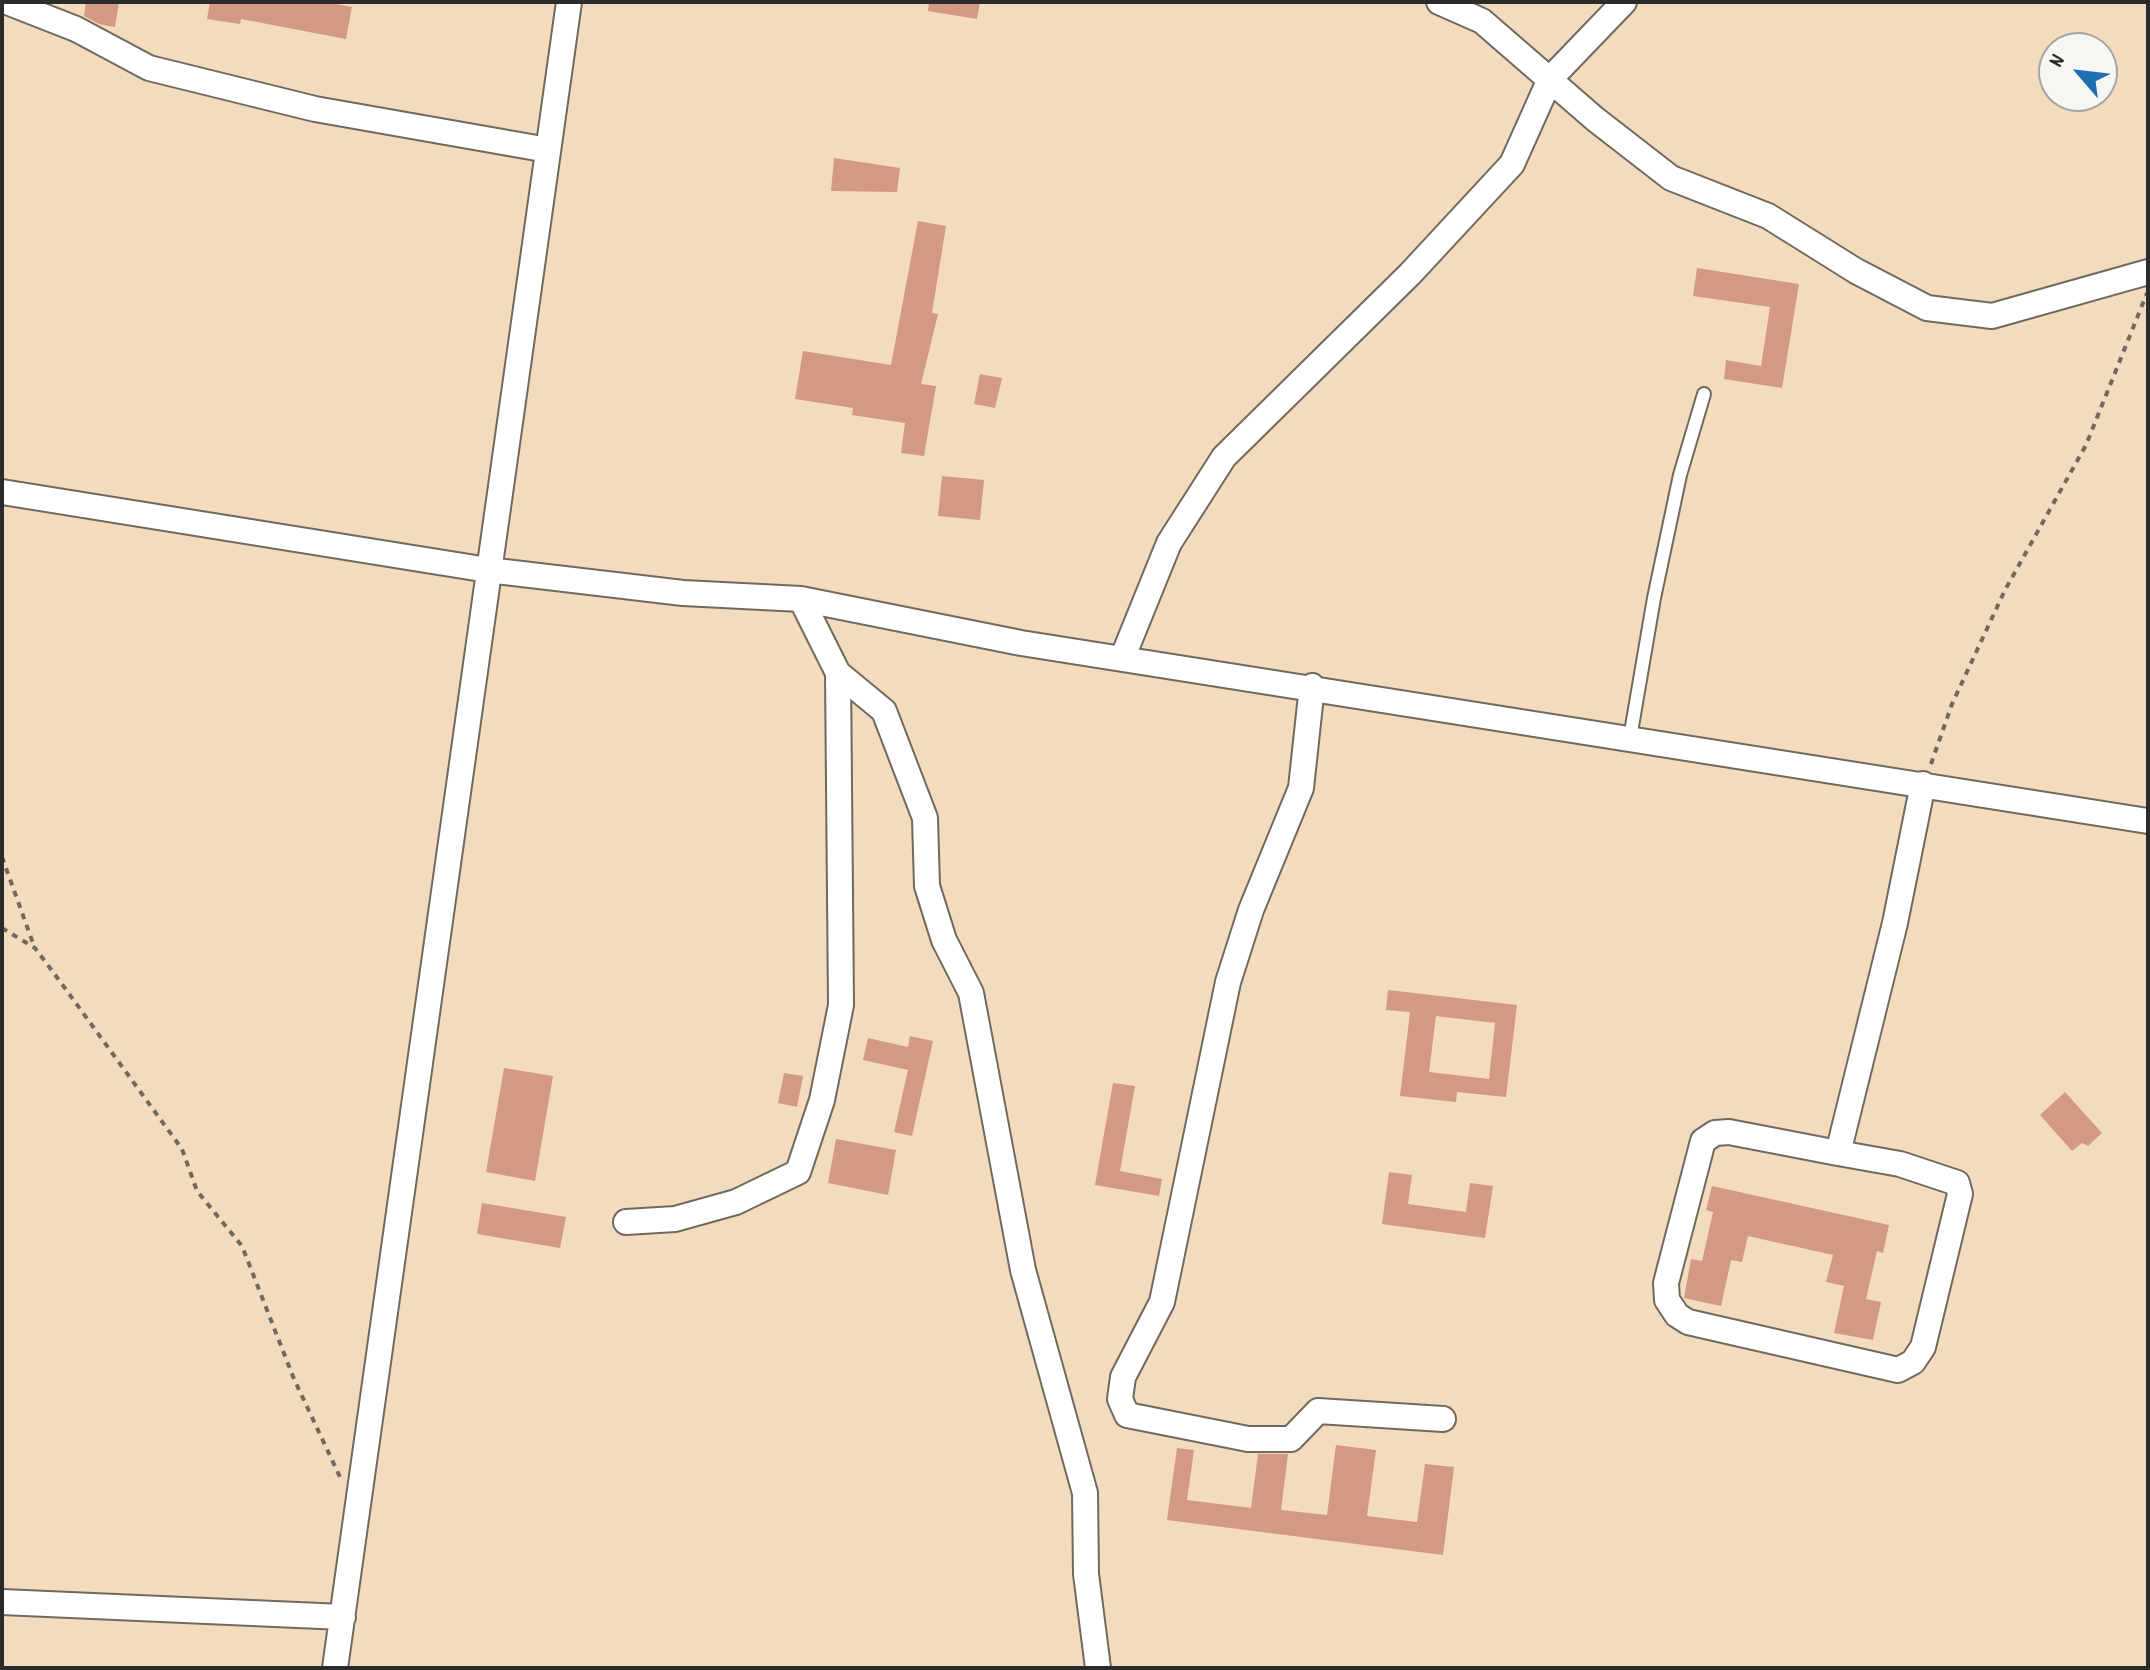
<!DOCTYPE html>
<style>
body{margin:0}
#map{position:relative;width:2150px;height:1670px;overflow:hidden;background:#f3dbbe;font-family:Dekko,sans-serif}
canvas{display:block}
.frame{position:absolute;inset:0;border:4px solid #2b2b2b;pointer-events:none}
.north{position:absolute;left:2038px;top:32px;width:80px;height:80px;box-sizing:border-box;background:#f6f6f2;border:2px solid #a5a5a2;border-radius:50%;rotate:298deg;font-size:22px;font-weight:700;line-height:32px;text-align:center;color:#2b2b2b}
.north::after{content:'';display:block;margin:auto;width:28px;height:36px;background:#1f6fb2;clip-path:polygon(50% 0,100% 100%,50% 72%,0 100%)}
</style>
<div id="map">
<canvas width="2150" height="1670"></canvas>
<div class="frame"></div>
<div class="north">N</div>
</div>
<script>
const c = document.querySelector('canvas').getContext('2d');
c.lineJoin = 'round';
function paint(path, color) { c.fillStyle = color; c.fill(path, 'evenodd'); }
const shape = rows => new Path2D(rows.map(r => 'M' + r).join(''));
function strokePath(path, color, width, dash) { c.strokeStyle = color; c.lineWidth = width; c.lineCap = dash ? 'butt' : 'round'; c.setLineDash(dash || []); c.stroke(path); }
const building = shape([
 [86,2,119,2,115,27,99,24,84,16],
 [210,2,325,2,352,7,346,39,241,19,240,24,207,19],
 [929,2,980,2,977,19,928,11],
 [834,158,900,168,897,192,831,191],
 [918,221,946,226,932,313,938,314,921,384,936,386,924,456,901,453,905,423,852,415,853,408,795,399,803,351,891,365],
 [1697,268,1799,284,1782,388,1724,379,1726,360,1761,366,1770,307,1693,296],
 [980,374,1002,378,995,408,974,404],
 [942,476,984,480,980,520,938,516],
 [1388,990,1517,1005,1506,1097,1457,1092,1456,1102,1400,1096,1410,1012,1386,1010],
 [1436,1016,1495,1023,1489,1079,1429,1072],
 [910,1036,933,1041,912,1136,894,1132,908,1070,863,1060,868,1038,908,1047],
 [504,1068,553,1076,535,1181,486,1172],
 [784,1073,803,1076,797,1107,778,1103],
 [1113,1083,1135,1086,1120,1171,1162,1179,1159,1196,1095,1185],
 [2065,1092,2102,1133,2088,1146,2082,1143,2072,1151,2040,1115],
 [836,1139,896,1150,888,1195,828,1183],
 [1389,1172,1412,1175,1408,1204,1466,1212,1470,1183,1493,1186,1485,1238,1382,1224],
 [1712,1186,1889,1225,1883,1253,1877,1251,1866,1299,1881,1302,1873,1340,1834,1333,1844,1286,1826,1282,1833,1255,1748,1236,1742,1262,1731,1260,1721,1306,1684,1298,1691,1259,1702,1261,1713,1212,1706,1210],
 [482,1203,566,1217,560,1248,477,1234],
 [1336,1445,1376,1450,1367,1516,1417,1522,1425,1464,1454,1467,1443,1555,1167,1520,1177,1448,1194,1450,1187,1500,1251,1508,1258,1454,1288,1454,1281,1510,1327,1515]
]);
const path = shape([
 [1931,764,1952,704,2005,590,2086,445,2147,293],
 [2,857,34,946],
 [2,928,35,948,59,980,182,1149,197,1191,242,1246,294,1379,340,1477]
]);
const lane = shape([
 [1630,738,1654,598,1680,475,1704,394]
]);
const street = shape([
 [7,2,76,29,149,68,315,109,548,150],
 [1439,2,1482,21,1595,119,1671,178,1768,216,1856,271,1927,308,1992,316,2148,272],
 [2,492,488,570,683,593,801,599,1021,643,2148,821],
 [801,599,838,673,884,711,925,818,927,886,944,940,971,993,1023,1270,1085,1493,1086,1574,1098,1668],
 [1122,659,1169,543,1224,457,1410,274,1512,164,1550,79,1624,2],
 [1312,686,1301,788,1251,910,1228,982,1162,1302,1123,1377,1120,1399,1127,1415,1248,1439,1291,1439,1318,1411,1443,1419],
 [1838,1153,1729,1132,1715,1133,1703,1141,1666,1283,1667,1300,1677,1315,1688,1322,1898,1370,1913,1362,1923,1347,1960,1194,1957,1183,1900,1164,1838,1153,1895,923,1923,784],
 [626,1222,675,1219,736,1202,798,1172,822,1100,841,1005,838,673],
 [2,1602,343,1617],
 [335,1668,569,2]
]);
paint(building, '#d39983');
strokePath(lane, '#71695e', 16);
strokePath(street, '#71695e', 28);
strokePath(path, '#71695e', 4, [6, 6]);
strokePath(lane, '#fff', 12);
strokePath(street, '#fff', 24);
</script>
